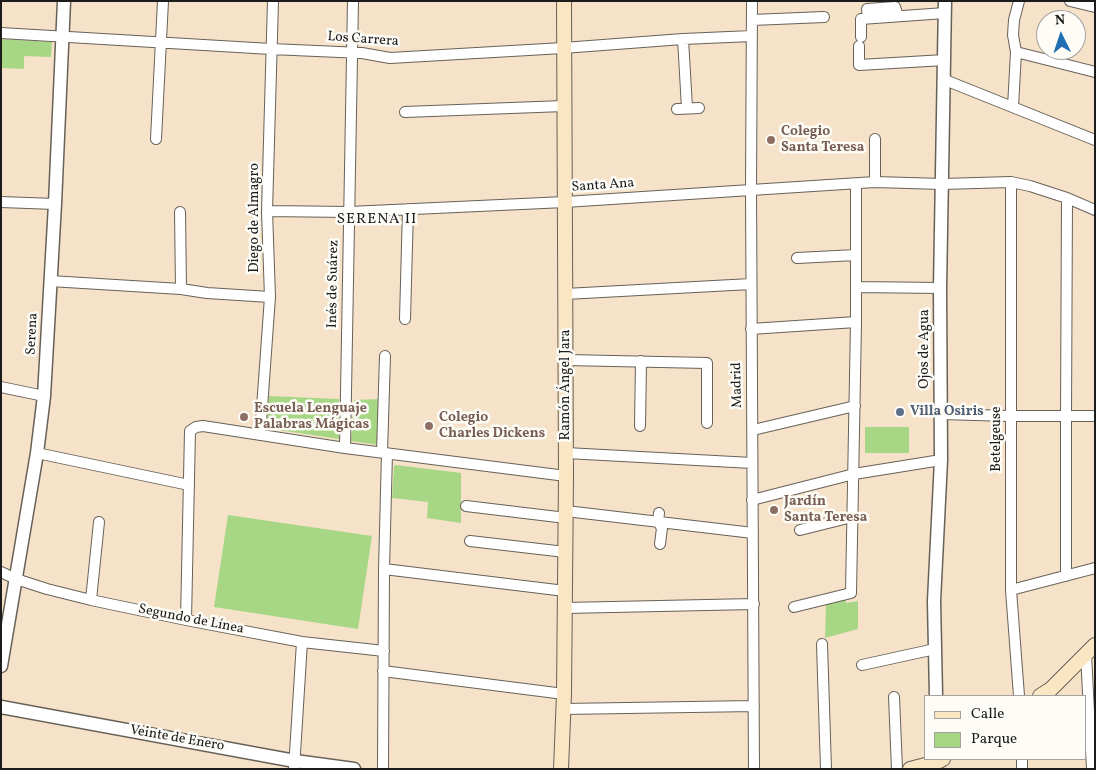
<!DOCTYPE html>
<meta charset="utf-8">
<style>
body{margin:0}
#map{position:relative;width:1096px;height:770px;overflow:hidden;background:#f5e2c8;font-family:Vollkorn,serif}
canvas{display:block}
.frame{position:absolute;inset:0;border:2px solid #1c1c1c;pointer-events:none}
.legend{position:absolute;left:924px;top:695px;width:162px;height:65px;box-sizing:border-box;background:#fdfcf7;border:1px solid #a3a29f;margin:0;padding:6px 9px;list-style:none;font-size:15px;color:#1c1c1c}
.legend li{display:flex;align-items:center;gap:10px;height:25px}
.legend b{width:25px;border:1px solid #a3a29f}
.north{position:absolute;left:1036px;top:10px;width:50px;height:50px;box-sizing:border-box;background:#fdfcf7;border:1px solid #a3a29f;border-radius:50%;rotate:356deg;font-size:14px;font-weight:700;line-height:20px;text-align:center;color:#1c1c1c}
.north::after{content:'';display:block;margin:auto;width:18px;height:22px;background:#1f6fb2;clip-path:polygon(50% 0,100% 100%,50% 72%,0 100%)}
</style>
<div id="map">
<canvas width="1096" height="770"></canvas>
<div class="frame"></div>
<ul class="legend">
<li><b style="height:6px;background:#fbe6c4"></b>Calle</li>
<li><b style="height:14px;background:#a7d785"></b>Parque</li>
</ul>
<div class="north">N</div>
</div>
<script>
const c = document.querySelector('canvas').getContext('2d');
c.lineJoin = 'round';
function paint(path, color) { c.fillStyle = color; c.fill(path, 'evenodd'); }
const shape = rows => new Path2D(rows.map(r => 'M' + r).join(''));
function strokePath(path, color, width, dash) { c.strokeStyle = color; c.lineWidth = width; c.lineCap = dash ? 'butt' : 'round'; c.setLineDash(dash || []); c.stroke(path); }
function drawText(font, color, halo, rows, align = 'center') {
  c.font = font + ' Vollkorn,serif'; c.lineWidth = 5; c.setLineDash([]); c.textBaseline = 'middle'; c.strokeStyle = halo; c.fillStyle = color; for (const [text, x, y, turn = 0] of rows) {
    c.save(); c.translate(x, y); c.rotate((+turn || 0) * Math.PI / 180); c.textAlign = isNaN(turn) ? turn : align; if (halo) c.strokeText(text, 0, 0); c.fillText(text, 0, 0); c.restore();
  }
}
const green = shape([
 [1,39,52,42,51,57,24,56,24,69,1,68],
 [269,396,339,399,339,439,272,429,267,426],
 [379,399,379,445,351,441,354,400],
 [865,427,909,427,909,453,865,453],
 [396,465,461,473,461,523,427,518,428,502,392,498,394,466],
 [228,515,372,536,358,629,214,607],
 [846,598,846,603,858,601,858,629,825,638,826,603]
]);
const minor = shape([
 [752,1,751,190,754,769],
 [1070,1,1095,7],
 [868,18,867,9,895,7,898,16],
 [752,20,824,17],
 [1,33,271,49,362,53,390,58,563,48,683,39,752,36],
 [861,37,861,19,945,13],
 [683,39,687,108],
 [859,46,859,65,945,60],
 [1016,52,1095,72],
 [945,80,1095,140],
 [1013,107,1016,52,1013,35,1014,20,1019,1],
 [677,109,699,108],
 [405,112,564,106],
 [156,139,163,1],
 [875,139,875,182],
 [1011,182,1011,590,1019,696],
 [1,202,55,204],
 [267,211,349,212,565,202,875,182,942,184,1011,182,1030,186,1067,198,1095,210],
 [180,212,181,289],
 [797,258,856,255],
 [50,281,181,289,207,293,270,297],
 [856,287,940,288],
 [565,294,751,284],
 [405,319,408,209],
 [751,329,856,322],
 [566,360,707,363,707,423],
 [1,387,44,396],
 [941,414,1010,416,1095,416],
 [640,426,641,361],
 [753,430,855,406],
 [260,435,270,297,267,211,273,1],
 [345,448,353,1],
 [382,452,385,356],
 [37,453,189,485],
 [566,453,752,463],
 [752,500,854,474,941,460],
 [466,506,566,518],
 [566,511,753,533],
 [659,513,658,522,662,528,660,544],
 [800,530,852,517],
 [470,541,565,552],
 [384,569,565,591],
 [1,572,16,579,47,589,91,600,186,620,302,642,384,651],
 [1066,576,1066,416,1067,198],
 [1011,590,1095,568],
 [91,600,99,522],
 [794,607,851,593,856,322,856,184],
 [565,608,754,604],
 [186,620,190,431,196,427,203,426,345,448,566,476],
 [822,644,826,769],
 [1086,654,1092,769],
 [862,665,935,649],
 [383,671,564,694],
 [894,697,897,769],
 [563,709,754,706],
 [1022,759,1022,769],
 [294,769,302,642],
 [383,769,384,569,387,453]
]);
const tertiary = shape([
 [1,666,37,453,44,396,55,204,64,1],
 [936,696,934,601,941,460,940,288,945,1],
 [1,707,295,761,354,769]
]);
const secondary = shape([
 [1040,696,1051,689,1095,645],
 [561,769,564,694,566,476,564,1],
 [910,769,937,762,943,759]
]);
const markers = [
 [771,140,5,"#8d6e63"],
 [900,412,5,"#5c6f8a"],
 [244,417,5,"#8d6e63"],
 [429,426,5,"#8d6e63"],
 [774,510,5,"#8d6e63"]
];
const streetNames = [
 ["Los Carrera",363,40,4],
 ["Santa Ana",603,186,-4],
 ["Diego de Almagro",255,218,-90],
 ["Inés de Suárez",334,284,-89],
 ["Serena",33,334,-87],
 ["Ojos de Agua",925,349,-90],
 ["Ramón Ángel Jara",566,385,-90],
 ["Madrid",738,385,-91],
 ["Betelgeuse",997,439,-90],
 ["Segundo de Línea",191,620,11],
 ["Veinte de Enero",177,739,10]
];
const educationNames = [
 ["Colegio",781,132],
 ["Santa Teresa",781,148],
 ["Escuela Lenguaje",254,409],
 ["Palabras Mágicas",254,425],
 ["Colegio",439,418],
 ["Charles Dickens",439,434],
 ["Jardín",784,502],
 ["Santa Teresa",784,518]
];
const serviceNames = [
 ["Villa Osiris",910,412]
];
const neighbourhoodNames = [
 ["SERENA II",377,220]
];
paint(green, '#a7d785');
strokePath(minor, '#686158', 12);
strokePath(tertiary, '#686158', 15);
strokePath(secondary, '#686158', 16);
strokePath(minor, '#fff', 10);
strokePath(tertiary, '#fff', 12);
strokePath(secondary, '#fbe6c4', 14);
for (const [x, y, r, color] of markers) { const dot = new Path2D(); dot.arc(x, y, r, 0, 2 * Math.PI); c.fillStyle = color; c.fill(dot); strokePath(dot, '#fdfcf7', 2); }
drawText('14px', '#1c1c1c', '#fdfcf7', streetNames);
drawText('bold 14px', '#785e54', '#fdfcf7', educationNames, 'left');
drawText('bold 14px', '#4e5e75', '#fdfcf7', serviceNames, 'left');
c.letterSpacing = '1px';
drawText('15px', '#1c1c1c', '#fdfcf7', neighbourhoodNames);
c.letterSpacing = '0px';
</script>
